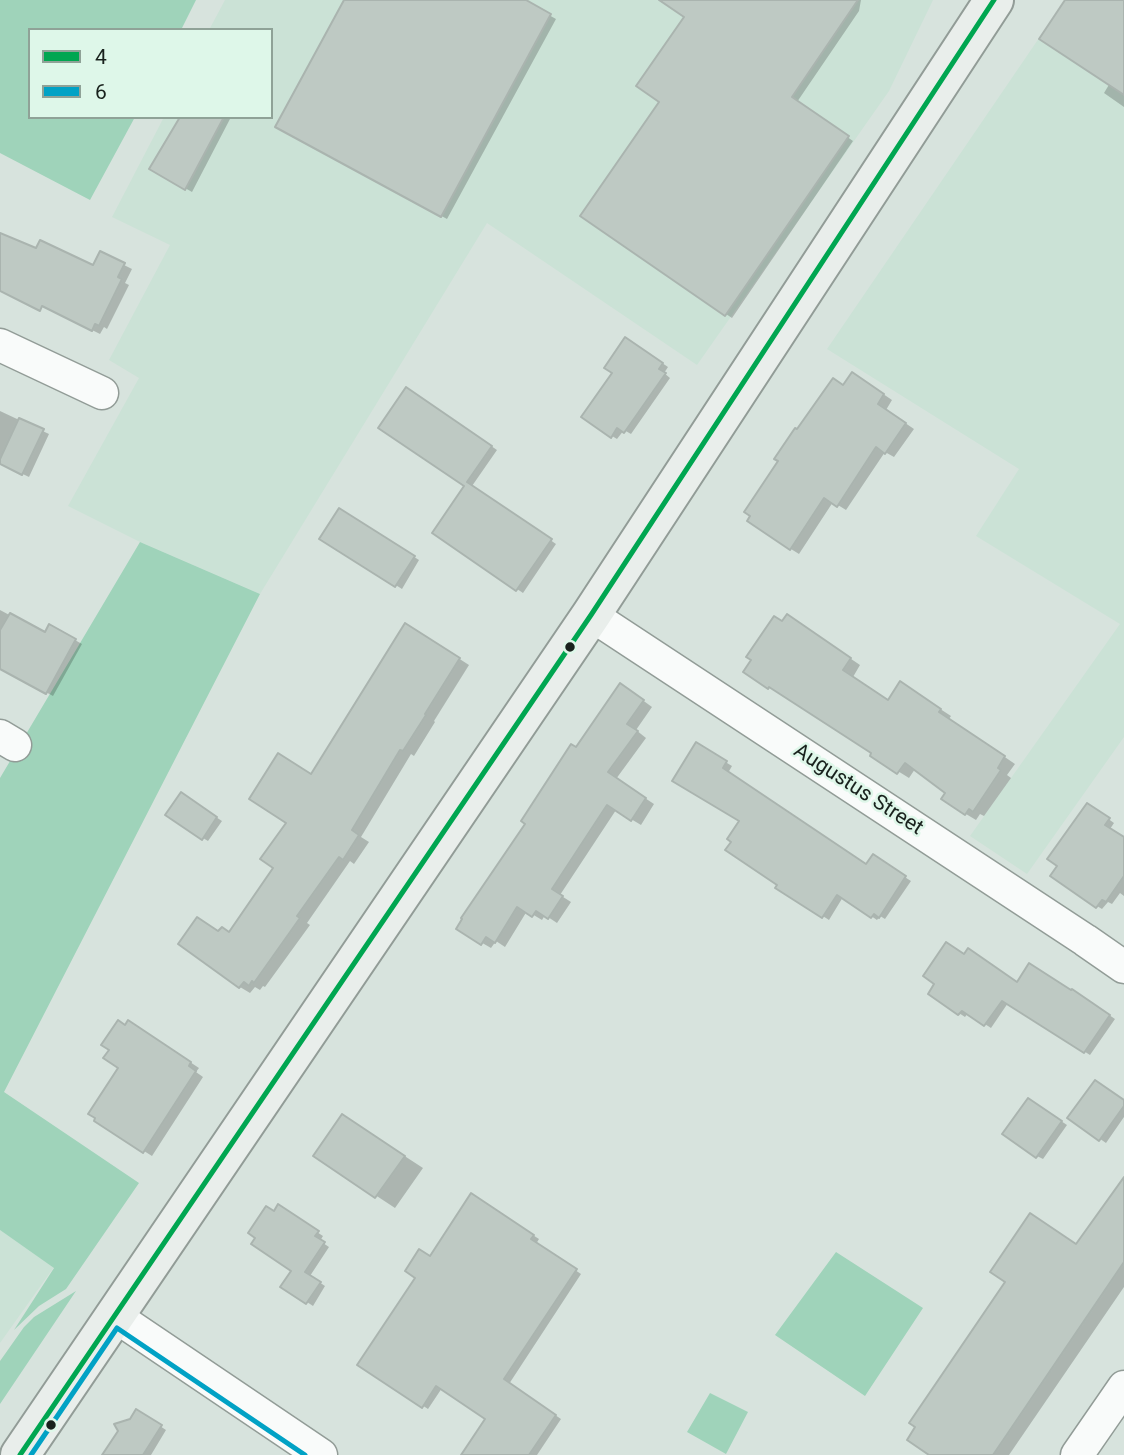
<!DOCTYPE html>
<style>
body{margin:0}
#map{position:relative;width:1124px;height:1455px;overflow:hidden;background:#d7e3dd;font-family:Roboto,sans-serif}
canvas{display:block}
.legend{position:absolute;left:28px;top:28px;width:245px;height:91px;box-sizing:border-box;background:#def7e9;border:2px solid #8fa297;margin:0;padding:9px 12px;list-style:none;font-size:21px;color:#19221d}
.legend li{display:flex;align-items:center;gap:14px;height:35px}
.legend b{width:35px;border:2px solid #8fa297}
</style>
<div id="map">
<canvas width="1124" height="1455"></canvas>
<ul class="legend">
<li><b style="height:9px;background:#00a651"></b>4</li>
<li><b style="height:9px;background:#01a2c5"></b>6</li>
</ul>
</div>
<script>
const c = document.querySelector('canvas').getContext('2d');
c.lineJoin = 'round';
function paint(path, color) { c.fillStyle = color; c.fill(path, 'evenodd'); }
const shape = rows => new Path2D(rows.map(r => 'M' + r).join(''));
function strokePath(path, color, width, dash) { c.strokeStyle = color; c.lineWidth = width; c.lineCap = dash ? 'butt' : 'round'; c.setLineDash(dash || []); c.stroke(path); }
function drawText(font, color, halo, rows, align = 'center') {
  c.font = font + ' Roboto,sans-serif'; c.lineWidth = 5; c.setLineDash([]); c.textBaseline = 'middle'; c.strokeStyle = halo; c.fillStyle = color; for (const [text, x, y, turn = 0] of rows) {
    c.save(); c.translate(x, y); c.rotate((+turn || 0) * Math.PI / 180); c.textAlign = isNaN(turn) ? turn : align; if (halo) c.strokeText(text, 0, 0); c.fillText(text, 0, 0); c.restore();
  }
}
const built = shape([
 [225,0,933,0,889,91,697,365,487,223,260,594,140,542,68,506,139,378,109,360,170,245,112,217,164,117,271,117,271,30,209,30],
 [1065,0,1124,1,1124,737,1027,874,970,836,1120,624,976,536,1019,469,827,349],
 [0,1230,54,1267,0,1343]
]);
const green = shape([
 [0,0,196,0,181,30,30,30,30,117,135,117,90,200,0,153],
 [140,542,260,594,4,1092,139,1183,66,1289,39,1306,14,1330,54,1268,0,1230,0,778],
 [836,1252,923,1308,865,1396,775,1335],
 [76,1291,0,1404,0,1361,5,1354,24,1327,34,1317],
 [710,1393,748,1412,726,1454,687,1432]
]);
const shadow = shape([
 [346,0,522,0,556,19,447,219,278,127],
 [662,0,861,0,859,11,797,102,853,141,732,318,726,314,661,101,687,17],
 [1067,0,1115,0,1124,6,1124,107,1104,93,1110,83],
 [182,117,227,117,230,119,192,192,152,169],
 [0,235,37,250,94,268,124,265,132,269,125,283,129,285,107,329,104,327,100,334,52,310,0,289],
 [631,342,668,367,664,373,670,378,631,434,624,430,617,439,612,436,614,373],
 [861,379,892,400,886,410,914,429,894,457,885,452,846,510,833,502,799,554,791,549,797,431,844,387],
 [413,393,497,450,472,486,556,544,523,593,434,533,466,486],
 [0,411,49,434,29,477,0,463],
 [339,510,419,560,402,589,321,538],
 [0,610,45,634,50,626,82,644,53,696,0,667],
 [783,622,798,623,860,665,853,677,889,701,911,690,951,716,949,719,1015,764,1007,775,1011,778,984,816,980,814,976,820,966,814,944,799,948,793,915,769,909,778,872,755,874,753,746,671],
 [416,631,469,665,434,721,435,722,414,756,411,754,361,837,369,842,354,864,350,861,307,923,310,925,265,987,263,986,260,990,255,987,250,993,240,987,220,933,230,933,276,868,289,822,312,776],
 [630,691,652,707,636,730,646,738,616,779,654,804,641,825,616,810,560,895,571,902,557,923,545,915,542,920,527,911,505,947,496,941,491,948,458,929,576,749],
 [697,745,732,766,728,773,867,866,873,857,911,881,885,919,880,916,877,920,843,897,829,920,778,887,779,885],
 [187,798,222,821,208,841,203,838],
 [1093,808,1114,823,1110,829,1124,839,1124,896,1120,893,1112,904,1108,902,1102,909,1097,906],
 [965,956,1018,984,1078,994,1115,1019,1090,1055,1008,1003,991,1028,968,1013,965,1017,930,994],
 [126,1027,137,1027,199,1068,196,1072,203,1077,152,1156,144,1151,121,1067],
 [1124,1102,1124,1117,1106,1143,1070,1118],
 [1034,1103,1067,1125,1043,1159,1037,1156],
 [343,1116,423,1168,395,1208,316,1156],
 [1124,1187,1124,1287,1009,1455,932,1455,1077,1246],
 [472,1196,539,1239,536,1244,581,1274,509,1384,561,1419,537,1455,469,1455,487,1418,442,1388,428,1409,360,1365],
 [278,1207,323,1236,320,1241,329,1247,310,1276,325,1286,313,1306,283,1286,294,1270,275,1213],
 [137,1411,166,1430,151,1455,105,1455]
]);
const building = shape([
 [344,0,526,0,551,14,441,217,275,127,344,0],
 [659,0,858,0,792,97,849,136,725,316,580,216,659,102,636,86,684,17,659,0],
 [1065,0,1124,0,1124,95,1039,39,1065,0],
 [180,117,224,117,185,190,149,169,180,117],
 [0,233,36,248,40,240,93,265,100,251,125,263,118,277,122,279,99,326,95,324,92,331,42,306,40,311,0,291,0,233],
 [625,337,663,363,659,369,666,373,624,433,617,428,611,438,581,417,612,373,604,368,625,337],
 [852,372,884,394,878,404,906,423,885,454,876,447,837,507,824,498,790,550,747,521,750,516,744,512,778,461,774,459,795,428,797,429,833,378,843,385,852,372],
 [406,387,492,446,467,482,552,539,516,591,432,533,464,486,378,428,406,387],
 [19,418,44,429,22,475,0,464,0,459,19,418],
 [339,508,415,556,395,587,319,539,339,508],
 [10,613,45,632,49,624,76,639,46,694,0,669,0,630,10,613],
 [787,614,851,658,843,670,888,700,900,681,941,709,939,712,1005,756,998,768,1001,770,973,812,969,809,965,815,941,799,945,793,905,763,897,774,870,756,871,753,769,687,768,689,743,672,751,660,746,657,774,616,782,621,787,614],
 [405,623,460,658,425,714,426,715,403,751,400,750,352,830,359,835,343,860,339,857,297,916,300,918,254,983,252,981,249,986,244,982,239,988,178,944,197,917,218,931,222,927,229,932,273,868,260,859,286,823,249,799,278,753,311,774,405,623],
 [620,683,644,700,627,724,638,731,608,772,646,798,631,821,607,805,552,889,563,896,548,919,536,911,532,917,517,907,495,943,486,937,481,945,456,929,462,919,461,918,525,824,521,821,571,744,576,747,620,683],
 [696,742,727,761,723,768,866,864,873,854,906,876,879,918,874,914,871,918,837,895,822,918,775,888,777,885,725,850,731,842,727,839,739,821,672,781,696,742],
 [181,792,217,817,202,840,165,815,181,792],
 [1087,803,1110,818,1105,825,1124,837,1124,876,1106,902,1102,900,1096,908,1050,876,1057,866,1047,859,1087,803],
 [946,942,964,954,968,948,1017,982,1029,963,1071,990,1072,989,1110,1015,1084,1053,1002,1001,984,1026,962,1011,958,1015,928,994,934,984,923,976,946,942],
 [118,1020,125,1025,128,1020,191,1062,189,1066,196,1071,143,1153,94,1121,95,1118,88,1114,118,1068,103,1058,109,1050,101,1045,118,1020],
 [1095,1080,1124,1100,1124,1106,1099,1141,1067,1118,1095,1080],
 [1028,1098,1062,1121,1036,1158,1002,1134,1028,1098],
 [342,1114,405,1156,375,1198,313,1156,342,1114],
 [1124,1177,1124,1262,993,1455,929,1455,907,1440,915,1427,909,1423,1005,1282,990,1272,1030,1213,1076,1244,1124,1177],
 [471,1193,534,1235,531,1239,577,1269,504,1379,556,1415,529,1455,461,1455,485,1419,436,1386,422,1408,357,1365,415,1278,405,1271,419,1249,430,1256,471,1193],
 [278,1204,319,1231,315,1236,325,1242,305,1272,321,1282,306,1304,280,1287,291,1271,251,1244,255,1238,248,1233,266,1206,274,1211,278,1204],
 [136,1409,162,1425,143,1455,102,1455,118,1431,114,1424,130,1419,136,1409]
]);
const minor = shape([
 [0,345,102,393],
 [591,615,1085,940,1124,967],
 [0,736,15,745],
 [115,1316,321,1455],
 [1077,1455,1124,1387]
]);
const secondary = shape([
 [20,1455,591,615,994,0]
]);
const bus1 = shape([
 [20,1455,591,615,994,0]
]);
const bus2 = shape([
 [31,1455,117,1328,305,1455]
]);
const markers = [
 [570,647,6,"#19221d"],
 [51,1425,6,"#19221d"]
];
const streetNames = [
 ["Augustus Street",858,790,33]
];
paint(built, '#cbe2d6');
paint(green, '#9fd3ba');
paint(shadow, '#0003');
paint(building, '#bec9c3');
strokePath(building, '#aab4af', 2);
strokePath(minor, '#929c97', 35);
strokePath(secondary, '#929c97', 42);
strokePath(minor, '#f9fbfa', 32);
strokePath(secondary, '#e9eeeb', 38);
strokePath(bus1, '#00a651', 5);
strokePath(bus2, '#01a2c5', 5);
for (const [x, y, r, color] of markers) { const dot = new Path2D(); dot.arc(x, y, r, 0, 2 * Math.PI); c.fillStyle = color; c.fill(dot); strokePath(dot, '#def7e9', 2.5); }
drawText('21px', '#19221d', '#def7e9', streetNames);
</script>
